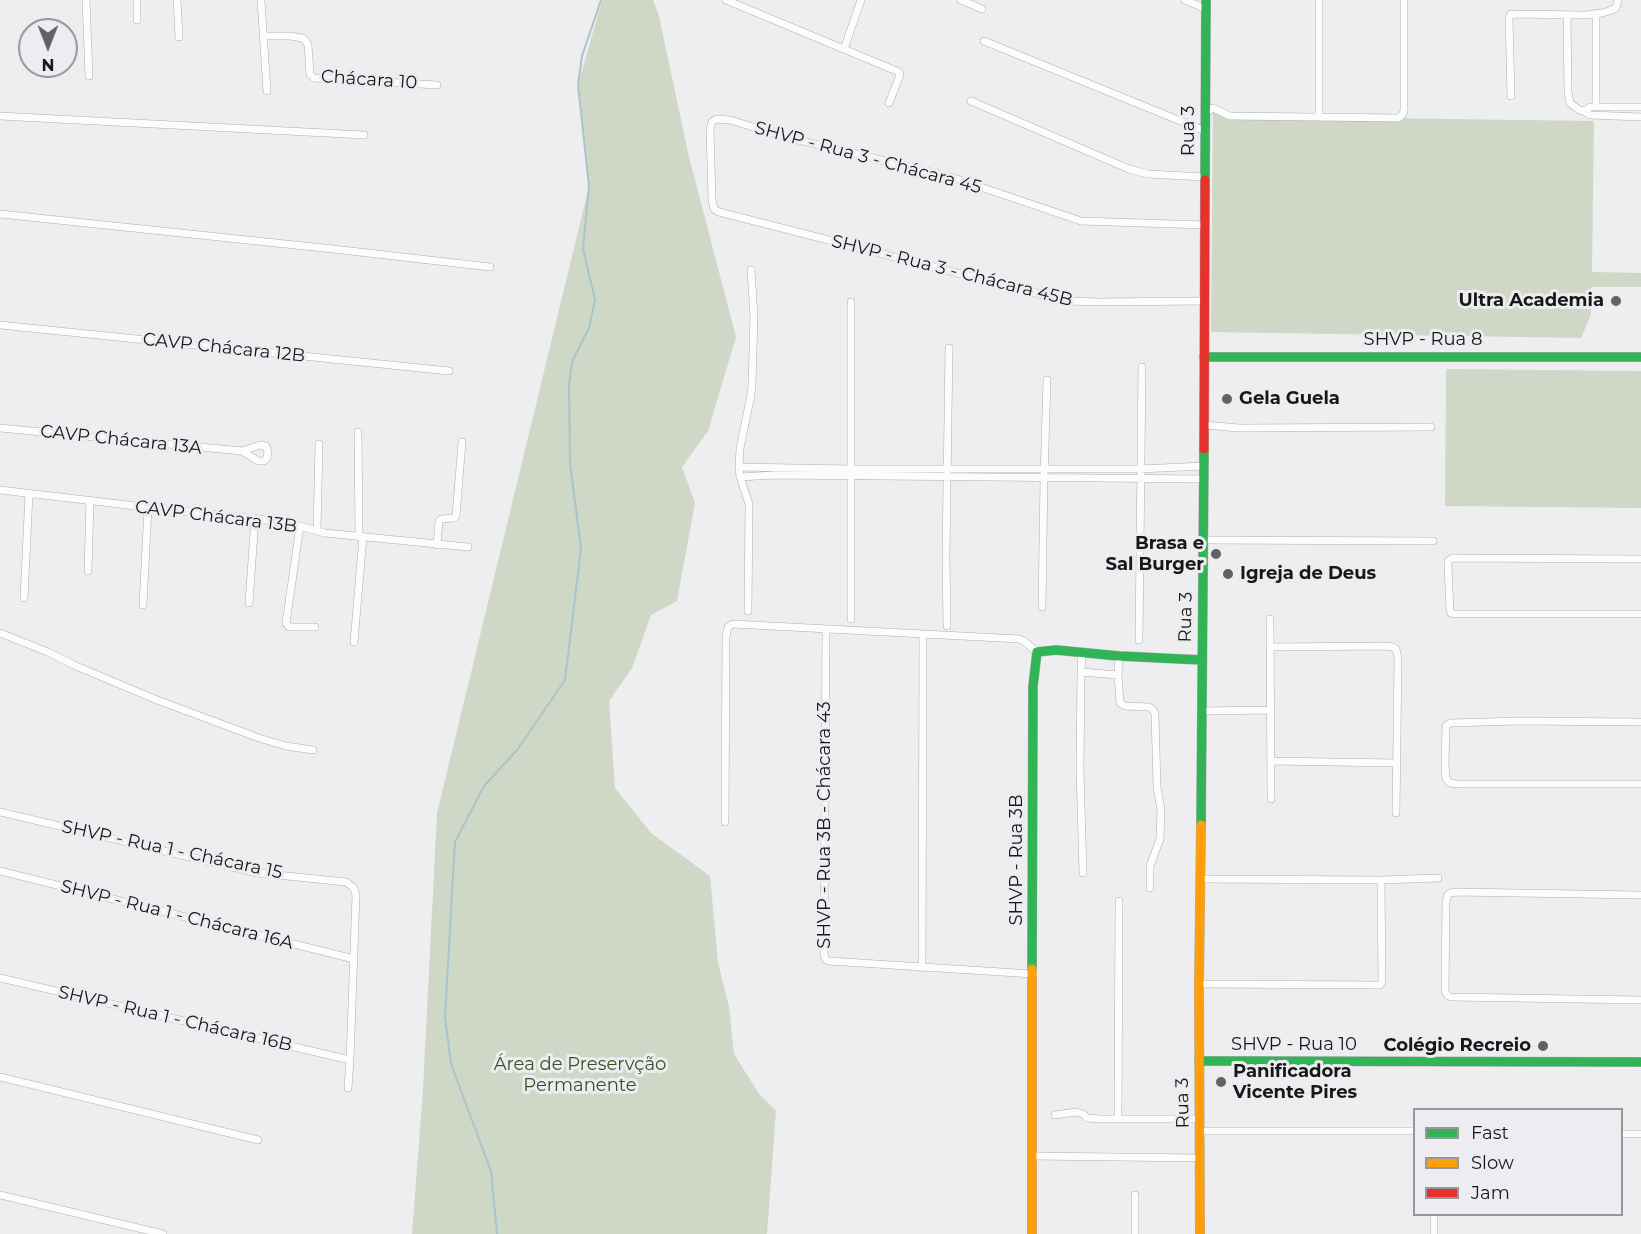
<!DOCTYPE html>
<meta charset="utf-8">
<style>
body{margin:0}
#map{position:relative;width:1641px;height:1234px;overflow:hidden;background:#eeeef0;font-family:Montserrat,sans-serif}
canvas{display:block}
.legend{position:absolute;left:1413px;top:1108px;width:210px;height:108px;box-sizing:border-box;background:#ededf1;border:2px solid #97979a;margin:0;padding:8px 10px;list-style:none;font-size:18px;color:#171718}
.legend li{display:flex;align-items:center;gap:12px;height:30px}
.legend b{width:30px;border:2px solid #97979a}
.north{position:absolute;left:18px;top:18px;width:60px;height:60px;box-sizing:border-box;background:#ededf1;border:2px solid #97979a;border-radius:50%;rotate:180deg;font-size:16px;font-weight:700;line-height:24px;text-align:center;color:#171718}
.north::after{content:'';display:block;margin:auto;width:21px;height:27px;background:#626264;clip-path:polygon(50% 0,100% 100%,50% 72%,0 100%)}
</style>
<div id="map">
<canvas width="1641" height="1234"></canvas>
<ul class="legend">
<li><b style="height:8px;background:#30b455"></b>Fast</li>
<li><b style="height:8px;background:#ff9f0a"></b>Slow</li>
<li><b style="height:8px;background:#e5322d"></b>Jam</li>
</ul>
<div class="north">N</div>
</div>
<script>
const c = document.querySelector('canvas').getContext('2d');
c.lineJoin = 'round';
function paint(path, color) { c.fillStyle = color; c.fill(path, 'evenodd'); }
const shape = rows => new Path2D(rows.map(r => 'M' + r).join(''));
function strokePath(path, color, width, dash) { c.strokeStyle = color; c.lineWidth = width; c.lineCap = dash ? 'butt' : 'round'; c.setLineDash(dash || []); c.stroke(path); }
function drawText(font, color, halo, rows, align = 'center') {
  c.font = font + ' Montserrat,sans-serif'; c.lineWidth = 6; c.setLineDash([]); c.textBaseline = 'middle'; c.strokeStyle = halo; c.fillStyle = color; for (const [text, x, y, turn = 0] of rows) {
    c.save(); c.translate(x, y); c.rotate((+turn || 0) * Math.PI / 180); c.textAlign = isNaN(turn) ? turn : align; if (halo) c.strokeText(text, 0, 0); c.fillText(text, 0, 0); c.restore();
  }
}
const green = shape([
 [602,0,653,0,659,16,688,153,736,337,708,431,682,467,695,503,677,601,651,615,632,668,609,701,615,788,651,833,710,876,718,963,729,1007,734,1054,759,1094,776,1111,767,1234,412,1234,423,1090,437,813,589,186,578,85],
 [1213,108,1230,116,1594,121,1592,272,1641,273,1641,287,1591,287,1591,315,1581,338,1211,332],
 [1446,369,1641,371,1641,508,1445,506]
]);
const stream = shape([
 [497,1234,491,1171,451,1064,445,1017,455,842,484,786,517,750,565,680,581,549,570,463,569,384,572,362,589,328,595,300,583,249,589,186,578,85,582,56,601,0]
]);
const street = shape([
 [86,0,89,76],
 [177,0,179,37],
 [261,0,267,91],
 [726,0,899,72,900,75,889,103],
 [961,0,982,9],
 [1185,0,1206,9],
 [1596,13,1596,107],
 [1567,15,1568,92,1570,103,1579,110,1584,111,1590,115,1641,117],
 [137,20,137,0],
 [263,36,290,36,302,38,305,40,308,45,310,74,314,78,437,85],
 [984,41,1205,131],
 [844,49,861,0],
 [1511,96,1509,17,1511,14,1586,15,1602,13,1609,11,1616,8,1618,0],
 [971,101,1129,169,1148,174,1205,177],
 [1584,111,1590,107,1641,107],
 [1205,113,1213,108,1230,116,1399,118,1402,115,1404,111,1404,0],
 [0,116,364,135],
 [1319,117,1319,0],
 [0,214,333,249,490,267],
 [1205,225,1081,221,951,177,786,137,730,120,716,119,712,122,710,130,712,199,714,209,719,212,1067,301,1098,302,1205,301],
 [0,325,449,371],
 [1204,425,1239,428,1431,427],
 [0,428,242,451,260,445,266,446,268,452,267,458,264,461,258,461,242,451],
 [358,432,359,537],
 [739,467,850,469,1140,469,1203,466],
 [740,477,774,475,1204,479],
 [0,490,145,507,284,522,325,533,468,547],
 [300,526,286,623,289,627,315,627],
 [317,531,319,444],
 [1204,540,1433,541],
 [437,545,439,521,441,519,454,518,456,516,462,442],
 [1641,559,1453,558,1448,561,1448,567,1450,610,1451,613,1454,614,1641,614],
 [88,571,90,501],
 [24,598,29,494],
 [249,603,255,518],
 [143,605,148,508],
 [1042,607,1044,478,1047,380],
 [748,611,749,504,740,477,739,467,740,448,750,400,752,385,754,316,751,270],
 [851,619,851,302],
 [1270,619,1271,799],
 [947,626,946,555,949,348],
 [826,629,824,955,826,960,829,961,1033,974],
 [0,633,48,652,76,666,157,700,259,738,286,746,313,750],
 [1139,640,1142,367],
 [354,642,363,537],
 [1270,647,1385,646,1393,647,1396,649,1398,658,1396,813],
 [1119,656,1118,675,1120,703,1125,706,1149,707,1153,710,1155,714,1157,787,1161,810,1160,839,1150,866,1150,888],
 [1081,672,1082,652],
 [1201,711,1271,710],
 [1641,722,1518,721,1450,723,1446,726,1445,763,1446,779,1450,783,1457,784,1641,784],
 [1271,761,1396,763],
 [0,812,257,873,346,882,354,888,356,895,350,1060,348,1088],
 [725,822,726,637,728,627,733,624,1019,639,1024,641,1037,652],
 [0,871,354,959],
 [1083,873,1080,770,1081,672,1118,675],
 [1201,879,1381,880,1438,878],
 [1641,895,1456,892,1450,893,1448,895,1446,901,1445,991,1448,996,1451,997,1641,1000],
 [922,968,923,635],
 [0,978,350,1060],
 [1199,984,1380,985,1382,981,1381,880],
 [0,1077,258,1140],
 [1055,1115,1076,1112,1083,1114,1087,1118,1100,1119,1200,1119],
 [1118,1118,1119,901],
 [1200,1131,1414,1131],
 [1622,1134,1641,1134],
 [1033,1156,1200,1158],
 [0,1195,163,1234],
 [1135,1234,1135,1195],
 [1434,1234,1434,1214]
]);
const fast = shape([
 [1205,180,1206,0],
 [1204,357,1641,357],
 [1201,825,1204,449],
 [1032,969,1033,686,1037,652,1056,650,1119,656,1202,660],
 [1199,1061,1641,1062]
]);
const slow = shape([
 [1032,1234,1032,969],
 [1200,1234,1199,984,1201,825]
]);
const jam = shape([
 [1204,449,1205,180]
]);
const markers = [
 [1616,301,6,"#626264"],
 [1227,399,6,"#626264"],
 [1216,554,6,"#626264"],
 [1228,574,6,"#626264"],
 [1543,1046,6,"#626264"],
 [1221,1082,6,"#626264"]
];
const streetNames = [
 ["Chácara 10",369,80,4],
 ["Rua 3",1189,131,-90],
 ["SHVP - Rua 3 - Chácara 45",868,158,15],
 ["SHVP - Rua 3 - Chácara 45B",952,271,14],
 ["SHVP - Rua 8",1423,340],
 ["CAVP Chácara 12B",224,348,6],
 ["CAVP Chácara 13A",121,440,6],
 ["CAVP Chácara 13B",216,517,7],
 ["Rua 3",1186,617,-89],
 ["SHVP - Rua 3B - Chácara 43",825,825,-90],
 ["SHVP - Rua 1 - Chácara 15",172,850,12],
 ["SHVP - Rua 3B",1017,860,-90],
 ["SHVP - Rua 1 - Chácara 16A",177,915,14],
 ["SHVP - Rua 1 - Chácara 16B",175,1019,13],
 ["SHVP - Rua 10",1294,1045],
 ["Rua 3",1183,1103,-91]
];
const poiNames = [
 ["Ultra Academia",1604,301],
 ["Gela Guela",1239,399,"left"],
 ["Brasa e",1204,544],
 ["Sal Burger",1204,565],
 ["Igreja de Deus",1240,574,"left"],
 ["Colégio Recreio",1531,1046],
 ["Panificadora",1233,1072,"left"],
 ["Vicente Pires",1233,1093,"left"]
];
const parkNames = [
 ["Área de Preservção",580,1065],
 ["Permanente",580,1086]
];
paint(green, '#cfd7c7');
strokePath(stream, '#a9c5cb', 2);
strokePath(street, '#aeaeaf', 8);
strokePath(fast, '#aeaeaf', 10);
strokePath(slow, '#aeaeaf', 10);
strokePath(jam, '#aeaeaf', 10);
strokePath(street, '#fcfcfd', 7);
strokePath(fast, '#30b455', 9);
strokePath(slow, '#ff9f0a', 9);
strokePath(jam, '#e5322d', 9);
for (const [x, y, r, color] of markers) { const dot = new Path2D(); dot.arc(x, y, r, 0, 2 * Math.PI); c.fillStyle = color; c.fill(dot); strokePath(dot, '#ededf1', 2); }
drawText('18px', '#171718', '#ededf1', streetNames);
drawText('bold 18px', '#171718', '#ededf1', poiNames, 'right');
drawText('18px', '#3b5022', '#ededf1', parkNames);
</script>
